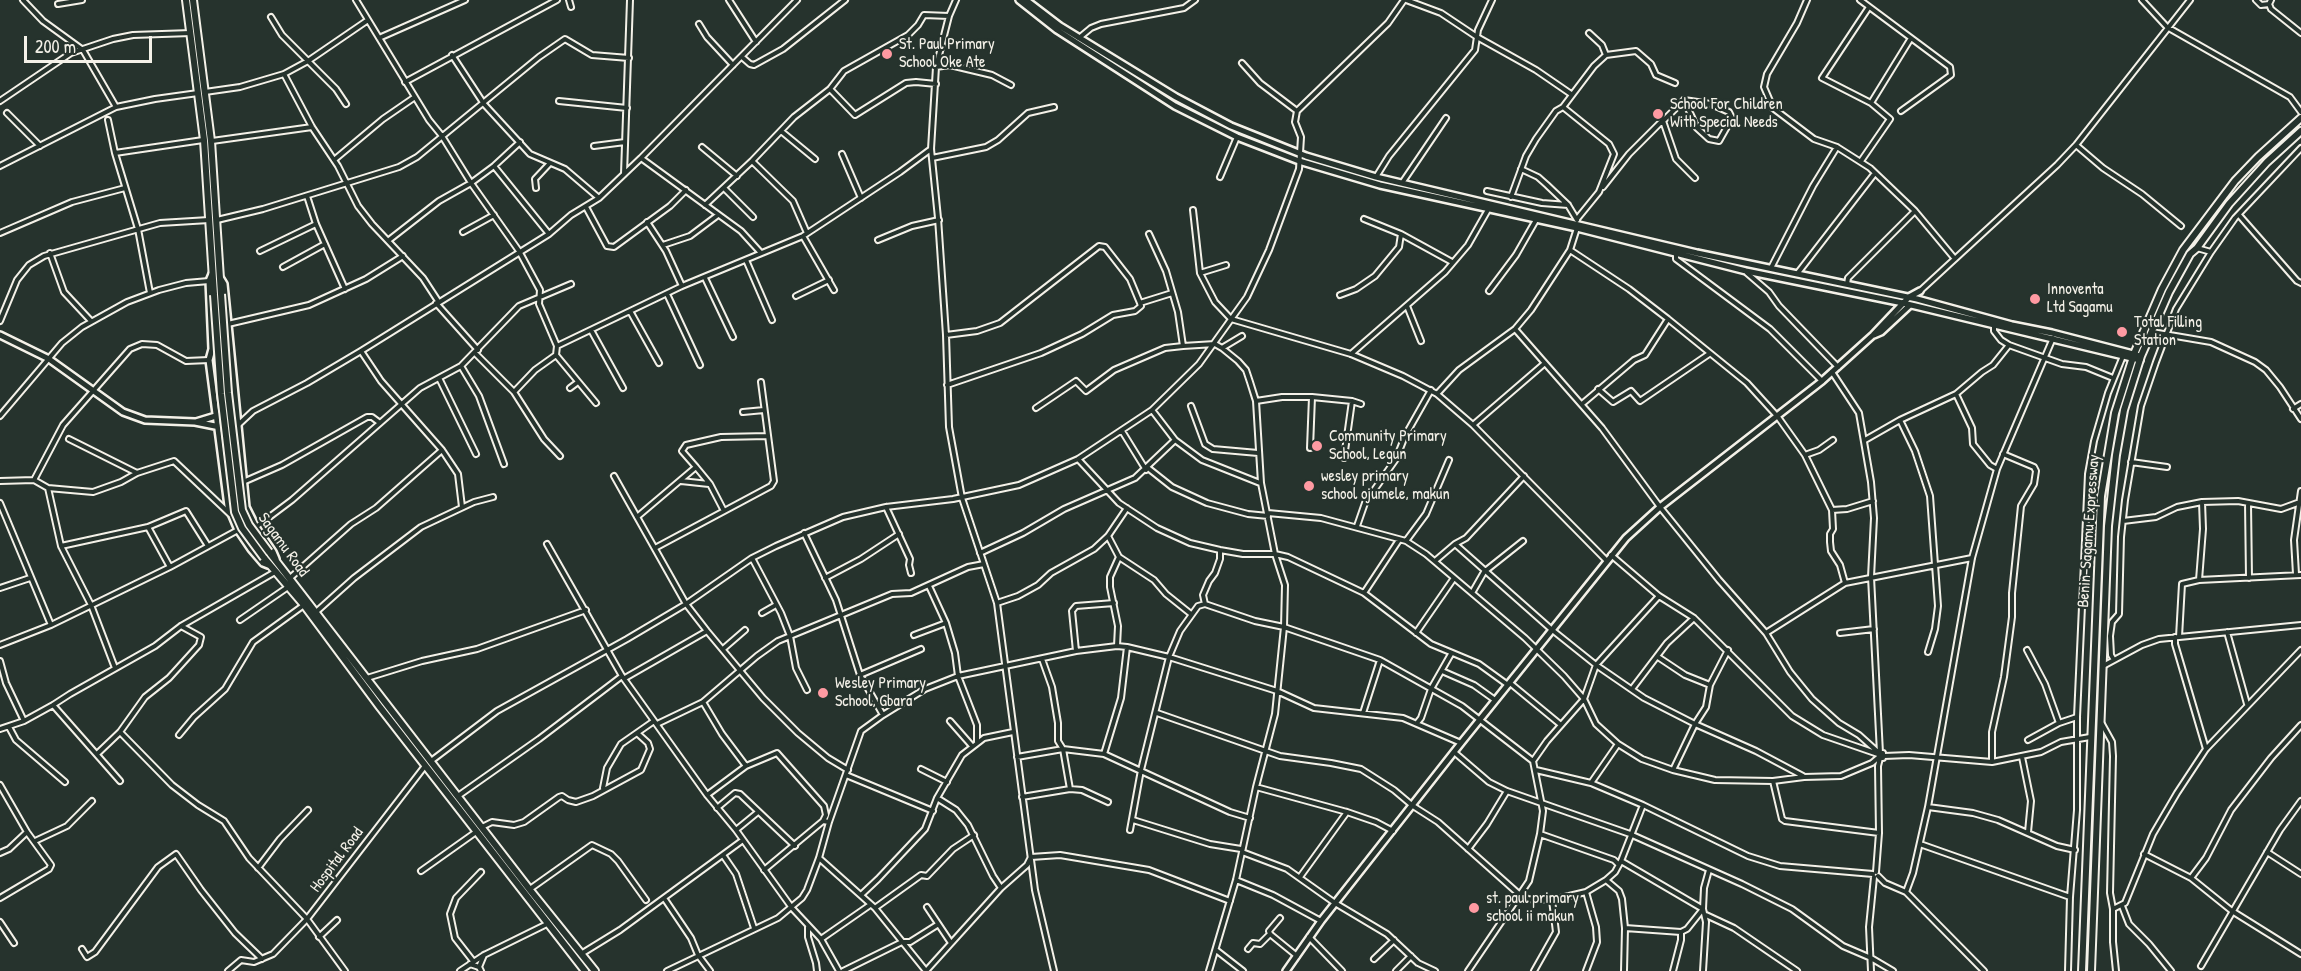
<!DOCTYPE html>
<style>
body{margin:0}
#map{position:relative;width:2301px;height:971px;overflow:hidden;background:#26332d;font-family:"Patrick Hand",sans-serif}
canvas{display:block}
.scale{position:absolute;left:24px;top:36px;width:128px;height:27px;box-sizing:border-box;border:3px solid #f4f1e8;border-top:0;padding-left:8px;font-size:18px;line-height:21px;white-space:nowrap;color:#f4f1e8;-webkit-text-stroke:4px #26332d;paint-order:stroke}
</style>
<div id="map">
<canvas width="2301" height="971"></canvas>
<div class="scale">200 m</div>
</div>
<script>
const c = document.querySelector('canvas').getContext('2d');
c.lineJoin = 'round';
const shape = rows => new Path2D(rows.map(r => 'M' + r).join(''));
function strokePath(path, color, width, dash) { c.strokeStyle = color; c.lineWidth = width; c.lineCap = dash ? 'butt' : 'round'; c.setLineDash(dash || []); c.stroke(path); }
function drawText(font, color, halo, rows, align = 'center') {
  c.font = font + ' "Patrick Hand",sans-serif'; c.lineWidth = 4.5; c.setLineDash([]); c.textBaseline = 'middle'; c.strokeStyle = halo; c.fillStyle = color; for (const [text, x, y, turn = 0] of rows) {
    c.save(); c.translate(x, y); c.rotate((+turn || 0) * Math.PI / 180); c.textAlign = isNaN(turn) ? turn : align; if (halo) c.strokeText(text, 0, 0); c.fillText(text, 0, 0); c.restore();
  }
}
const minor = shape([
 [23,0,43,21,83,50,116,107],
 [356,0,429,120,442,136,471,183,519,251,540,290,539,304,557,346,556,355,596,403],
 [569,0,571,7],
 [729,0,756,42],
 [956,0,949,16,936,67,931,149,938,218,946,335,949,427,962,498,997,603,1035,890,1054,971],
 [1406,0,1441,13,1477,37,1536,70,1571,94],
 [1807,0,1797,23,1767,74,1764,87,1773,108,1814,139,1837,147,1870,168,1915,211,1955,259],
 [1860,0,1950,67,1951,75,1901,111],
 [2142,0,2167,27,2290,97,2301,112],
 [2256,0,2261,5,2269,4],
 [2271,0,2269,4,2271,9,2301,33],
 [58,4,82,0],
 [1869,7,1822,78,1871,103],
 [271,17,282,35,336,89,346,104],
 [699,24,707,37,733,65],
 [1589,33,1602,45,1606,55],
 [379,38,465,0],
 [1079,38,1091,28,1101,24,1184,8,1195,0],
 [452,55,484,104,530,154,565,169,599,198],
 [742,57,750,64,754,65,783,49,845,0],
 [1242,63,1260,83,1297,111],
 [936,67,950,65,992,75,1011,85],
 [284,74,312,127,338,166,358,206,372,224,423,278,438,301],
 [405,82,557,0],
 [830,89,855,115,906,83,916,82,936,84],
 [205,92,240,87,284,74,308,61,368,20],
 [1684,100,1711,104,1729,112,1732,118,1719,141,1709,139,1697,128,1684,100],
 [1684,100,1663,121,1676,159,1695,178],
 [0,101,71,53,113,39,133,35,191,33],
 [559,101,627,108],
 [1563,107,1609,144,1614,154,1599,192,1577,219],
 [7,113,40,146],
 [108,120,115,153,138,229,150,293],
 [781,131,815,159],
 [212,141,312,127],
 [2076,145,2103,168,2142,194,2181,226],
 [594,146,625,142],
 [702,147,737,176],
 [115,153,203,140],
 [842,154,861,198],
 [641,158,741,231,761,253],
 [932,158,986,147,998,140,1028,113,1054,107],
 [334,160,383,119,415,97],
 [752,161,793,201,807,233],
 [1861,161,1890,119,1871,103,1911,38],
 [0,166,116,107,155,99,198,93],
 [494,166,549,234],
 [1521,169,1538,177,1547,185,1568,205,1577,220],
 [624,174,630,0],
 [1220,177,1237,137],
 [1376,177,1389,156,1475,50,1478,30,1492,0],
 [1402,183,1446,118],
 [1603,187,1629,154,1662,121],
 [536,188,535,179,550,163],
 [724,188,753,217],
 [1487,191,1542,203,1568,205],
 [307,196,316,224,345,289],
 [1511,197,1526,156,1536,139,1556,111,1563,107,1594,66,1606,55,1636,51,1651,64,1656,75,1675,83],
 [705,205,752,161,794,117,830,89,844,71,908,35,918,25,924,15,949,16],
 [586,207,607,246,614,247,670,206,686,190],
 [1193,210,1200,273,1215,302,1231,319,1351,354,1403,376,1437,394,1473,425,1606,560],
 [2239,215,2297,281,2301,283],
 [1364,219,1401,234,1452,262],
 [217,220,263,209,399,167,417,157,539,57,565,39,592,55,629,58],
 [647,222,666,251,682,286],
 [463,232,494,215],
 [0,233,72,202,125,188],
 [1149,234,1166,271,1178,312,1183,346],
 [803,236,834,290],
 [389,240,439,201,471,183,494,166,520,142],
 [878,240,912,226,939,220],
 [663,245,690,236,718,215],
 [2197,248,2211,252],
 [1570,250,1629,289,1668,319,1747,383,1778,417,1805,455,1832,510,1833,529,1830,534,1830,542,1831,551,1840,565,1845,583],
 [260,251,316,224],
 [50,253,64,292,91,321],
 [1676,254,1676,259,1770,329,1822,381],
 [746,260,772,320],
 [283,267,325,244],
 [1771,268,1813,186,1837,147],
 [1200,273,1226,265],
 [1747,273,1769,292,1779,306,1838,367],
 [1797,274,1875,173],
 [705,278,733,337],
 [1847,284,1848,278,1915,211],
 [1489,291,1516,255,1536,220],
 [1920,291,2057,165,2076,145,2190,0],
 [667,294,700,365],
 [1340,295,1356,289,1375,276,1399,247,1401,234],
 [796,296,829,280],
 [436,303,478,350],
 [1140,303,1172,293],
 [1407,306,1421,341],
 [630,311,659,363],
 [0,321,17,280,29,265,44,256,160,223,209,220],
 [228,324,309,305,366,279,403,256],
 [1994,325,1994,331,2001,340,2009,345,2062,364,2086,367,2113,378],
 [1515,329,1602,428,1660,507,1719,580,1766,633,1790,672,1812,699,1839,723,1859,735,1879,753],
 [591,330,623,388],
 [2152,332,2211,342,2255,362,2266,370,2280,387,2301,419],
 [946,335,977,331,1000,323,1099,246,1105,247,1130,279,1140,303,1141,306,1135,311,1113,315,1082,334,1041,353,947,385],
 [557,346,682,286,803,236,900,172,931,149],
 [1222,348,1242,336],
 [361,351,381,381,442,450,458,474,462,507],
 [475,353,514,392,544,439,560,456],
 [1351,354,1445,272,1468,245,1489,208],
 [461,366,479,396,504,464],
 [1832,372,1859,413,1871,482,1874,518,1871,577,1880,753],
 [439,378,476,454],
 [570,388,578,382],
 [1598,389,1613,402,1631,391,1640,401,1709,354],
 [514,392,535,370,556,355],
 [1437,394,1459,370,1515,329,1531,310,1570,250,1577,228],
 [1956,394,1972,428,1973,444,1990,465,1997,469],
 [1256,401,1282,397,1312,397,1352,401,1361,404],
 [1582,404,1634,360,1645,355,1668,319],
 [1191,406,1205,444,1213,449,1258,453],
 [1036,408,1076,381,1086,391,1114,370,1165,348,1183,346,1215,344,1222,348,1238,361,1246,370,1250,382,1256,401,1261,483,1275,554,1285,585,1284,627,1275,714,1256,787,1236,880,1209,971],
 [2293,409,2301,404],
 [1152,410,1175,440,1202,460,1260,483],
 [743,412,764,410],
 [0,416,62,343,82,327,127,302,159,290,186,283,209,281],
 [1900,420,1915,451,1930,496,1938,606,1935,629,1928,652],
 [238,425,253,411,307,383,361,351,549,234,571,215,599,198,641,158,797,0],
 [1473,425,1545,363],
 [1122,431,1146,470],
 [69,439,137,473],
 [1865,440,1900,420,1956,394,1982,372,1993,365,2009,345],
 [1310,448,1312,397],
 [1805,455,1819,450,1833,440],
 [1344,458,1352,401],
 [1078,459,1119,503,1157,528,1190,543,1220,550,1243,554,1275,554,1288,557,1364,593,1431,644,1479,664,1508,685],
 [2131,462,2167,467],
 [696,467,710,484,724,511],
 [1148,468,1172,487,1207,503,1248,514,1268,516],
 [614,476,686,604,707,631,763,698,798,733,828,758,848,770],
 [34,480,63,425,130,349,142,344,157,345,186,361,209,360],
 [0,481,34,480,48,488,93,492,121,482,137,473,174,461,230,514],
 [681,481,709,484],
 [243,482,282,465,367,417,372,417,380,423],
 [48,488,61,546,91,605,115,668],
 [0,503,51,625],
 [2248,503,2249,578],
 [886,507,910,559,909,565,911,573],
 [1832,510,1847,509,1873,501],
 [1268,513,1321,518,1406,541,1426,554,1525,638,1564,676,1584,699,1596,724,1618,744,1642,759,1673,770,1715,780,1773,781,1804,777,1841,776,1872,763,1879,757],
 [637,517,696,467,682,451,686,445,721,437,768,436],
 [2123,521,2156,517,2177,507,2202,502,2238,501,2281,509,2300,502],
 [1357,526,1365,503,1396,459,1405,436,1431,390],
 [148,527,170,567],
 [256,527,292,500,420,388,461,366,519,306,571,284],
 [804,533,836,600,860,675,883,715],
 [1108,536,1119,557,1154,580,1166,594,1191,614],
 [1406,541,1426,514,1449,460],
 [547,544,622,676,707,795,736,830,792,908,821,939,839,971],
 [1455,544,1551,629,1596,665,1644,698,1695,724,1756,751,1803,776],
 [61,546,148,527,186,511,208,546],
 [655,548,771,486,774,481,761,382],
 [980,553,1023,533,1064,509,1135,478,1175,440],
 [1611,555,1659,596,1694,618,1792,716,1823,735,1878,754,1883,753,1883,758,1879,757],
 [752,558,781,613,790,636,796,668,807,690],
 [1435,561,1455,544,1466,538,1524,476],
 [2296,574,2294,540,2301,491],
 [290,578,351,524,376,508,442,450],
 [825,578,861,559,899,534],
 [2199,580,2203,529,2202,502],
 [929,586,946,623,955,653,958,676,977,725,977,742],
 [0,588,30,578],
 [1364,593,1399,540],
 [1472,593,1484,572,1523,541],
 [997,603,1018,596,1038,585,1051,573,1094,549,1108,536,1127,508],
 [1205,604,1203,595,1209,581,1215,573,1220,559,1220,550],
 [316,612,354,578,421,527,474,502,493,497],
 [762,613,776,605],
 [240,620,288,587],
 [2227,632,2247,704],
 [1416,633,1454,578],
 [1766,633,1845,583,1972,558],
 [1840,633,1874,629],
 [914,635,946,623],
 [2175,637,2175,644,2206,749],
 [2179,637,2182,584,2199,580,2301,575],
 [0,645,51,625,170,567,238,530],
 [1117,646,1118,626,1110,587,1110,577,1119,557],
 [723,649,745,630],
 [2027,650,2045,684,2059,723],
 [1076,651,1072,611,1076,606,1114,603],
 [1658,657,1685,675,1710,685],
 [1042,659,1052,687,1058,723,1058,741,1063,749,1070,789],
 [2114,660,2111,655,2110,636,2112,622,2119,614,2121,537,2125,500,2141,406,2156,362,2176,309,2211,252,2235,218,2301,148],
 [0,661,6,683,24,721],
 [2103,666,2142,645,2159,639,2301,625],
 [1442,671,1474,685,1495,700],
 [860,675,921,649],
 [367,678,422,661,477,649,586,610],
 [625,678,707,631],
 [1510,683,1561,725],
 [1632,689,1667,643,1694,618],
 [703,702,722,734,746,766],
 [53,705,120,781],
 [1157,713,1280,756,1331,763,1361,769,1394,790,1413,806,1438,822,1520,895,1528,899,1552,900,1586,892,1606,880,1615,872,1621,861,1643,805],
 [1363,713,1380,660],
 [950,721,972,746],
 [1417,723,1421,718,1431,689,1451,654],
 [657,724,703,702,757,656,778,641,892,594,911,593,968,567,984,564],
 [2102,724,2112,742,2113,756,2110,893,2113,909,2113,942,2116,971],
 [9,727,16,740,65,782],
 [0,729,24,721,53,705,70,694,155,646,181,626,275,572],
 [120,732,172,785,198,805,224,821,249,858,307,919,273,954,254,962,241,960,228,971],
 [179,735,194,717,225,689,253,642,304,605],
 [2028,740,2059,723,2077,717],
 [1454,752,1489,782,1507,791,1630,834,1742,884,1792,909,1843,946,1871,958,1893,971],
 [97,754,120,732,145,697,169,678,199,645,201,637,181,626],
 [1104,754,1121,698,1127,647],
 [1884,756,1909,755,1992,762,2041,752,2061,742,2090,737],
 [1017,757,1063,749,1104,754,1230,812,1250,818],
 [2022,757,2031,801,2028,832],
 [431,761,497,711,627,639,686,604,752,558,776,546,843,517,886,507,953,499,1019,485,1078,459,1152,410,1199,364,1247,297,1269,250,1299,169,1301,137,1295,122,1297,111,1388,23,1404,0],
 [1992,762,1992,732,2004,677,2012,617,2012,593,2021,506,2034,484,2036,471,2034,467,2003,454],
 [921,769,947,782],
 [1536,770,1591,783,1643,805,1748,856,1780,866,1873,874],
 [1673,770,1695,724,1706,707,1710,685,1728,650],
 [846,775,933,811],
 [1773,781,1782,819,1785,821,1879,833],
 [1591,783,1618,744],
 [0,785,27,832,51,865,49,869,0,898],
 [1256,787,1347,812,1376,822,1393,831],
 [603,788,607,768,621,744,654,721],
 [707,795,746,766,777,753,824,806,826,815,823,821],
 [458,796,539,739,622,676],
 [1022,797,1070,789,1082,790,1108,802],
 [937,798,956,810,968,825,993,876,1001,888],
 [1928,807,1973,813,1998,820,2057,846,2075,850],
 [717,808,735,793,740,794,795,846],
 [1133,820,1210,844,1241,849],
 [482,827,492,822,514,825,524,822,559,797,562,796,568,800,576,802,593,796,641,770,650,749,648,743,637,733],
 [736,830,758,812],
 [1130,830,1141,770,1169,657,1180,631,1198,606,1205,604,1255,621,1284,627,1380,660,1462,706,1533,761],
 [1540,834,1614,860,1618,864],
 [35,841,67,826,92,801],
 [1920,844,2070,897],
 [1468,849,1487,824,1507,791],
 [1242,852,1287,869,1335,903,1387,934,1418,963,1435,971],
 [2267,852,2301,874],
 [0,853,9,849,27,832],
 [2144,854,2191,878,2232,911,2301,954],
 [723,855,736,874,754,928],
 [819,858,875,908,926,971],
 [1621,861,1703,909,1706,922,1703,971],
 [258,868,280,839,308,810],
 [764,870,823,821,829,822],
 [421,871,476,832],
 [1876,872,1879,833,1878,766,1880,758],
 [1878,876,1885,883,1906,892,1984,971],
 [1300,877,1347,812],
 [2191,878,2206,858,2231,810,2271,758,2301,725],
 [1236,880,1273,895,1321,921],
 [1606,880,1619,891,1622,899,1625,928,1624,971],
 [530,889,592,845,611,854,618,861,646,900],
 [1906,892,1913,873,1928,807,1972,558,1997,469,2053,338],
 [861,895,878,879,925,829,937,798,962,755,984,738,1013,732],
 [664,898,691,938,698,955,710,971],
 [2122,906,2129,924,2149,944,2171,971],
 [927,907,951,943],
 [875,908,921,875,927,876,953,849,974,835],
 [2113,909,2125,903,2153,834,2177,793,2206,749,2301,650],
 [1706,915,1734,928,1797,971],
 [0,922,14,943],
 [808,927,808,937,816,963,817,971],
 [1625,928,1681,932],
 [1270,934,1269,931,1280,918],
 [319,937,337,920],
 [1309,937,1342,971],
 [821,939,870,905],
 [82,949,87,957,95,952,158,867,176,854,201,890,235,933,262,959],
 [1248,949,1253,943,1260,944,1270,934,1297,956],
 [1216,950,1243,971],
 [581,954,620,930,743,840],
 [1374,959,1394,940],
 [473,961,455,938,450,914,456,898,481,872],
 [470,964,479,967,481,971],
 [2201,966,2280,830,2301,801],
 [479,967,484,955],
 [345,971,307,919,425,766],
 [460,971,484,955,547,924],
 [667,971,778,918,802,898,807,890,819,858,829,822,861,731,883,715,925,689,958,676,1076,651,1117,646,1127,647,1169,657,1277,691,1314,708,1403,718,1461,743],
 [843,971,902,942,910,942,937,925],
 [926,971,1001,888,1027,865,1031,857,1060,855,1149,870,1230,901],
 [1396,971,1411,956],
 [1468,971,1529,881,1540,834,1543,811,1533,761,1547,741,1584,699,1596,665,1659,596],
 [1534,971,1556,932,1552,900],
 [1586,971,1597,942,1596,927,1586,892],
 [1673,971,1681,940,1681,932,1687,929,1703,909,1704,888,1709,870],
 [1871,971,1869,927,1874,877],
 [2068,971,2070,897,2077,810,2077,717,2088,474,2094,441,2108,393,2123,356]
]);
const major = shape([
 [1019,0,1057,30,1175,106,1237,137,1299,161,1380,185,1577,228,1746,271,1903,303,2140,360],
 [1026,0,1060,26,1176,97,1231,126,1306,156,1376,177,1697,253,1917,299,2012,325,2052,333,2137,355],
 [212,274,209,281,212,349,209,360,228,506,238,530,251,549,263,563,268,565],
 [221,279,224,284,228,324,246,507,256,527,273,552,276,559],
 [0,335,49,359,123,412,145,420,195,422,220,427],
 [1874,335,1881,332,1910,305],
 [196,422,219,415],
 [1286,971,1321,921,1461,743,1626,538,1660,507,1822,381,1873,335,1909,297,1920,291]
]);
const highway = shape([
 [186,0,204,140,214,295],
 [193,0,211,141,221,294],
 [269,552,530,890,595,971],
 [264,558,304,605,379,706,585,971],
 [2082,971,2101,496,2115,413,2134,354,2162,289,2183,250,2235,181,2258,157,2301,118],
 [2091,971,2108,526,2116,455,2124,410,2141,356,2169,292,2190,254,2197,248,2229,204,2267,162,2301,131]
]);
const highwayBridge = shape([
 [221,294,228,393,242,510,249,525,269,552],
 [214,295,221,394,235,512,242,528,264,558]
]);
const markers = [
 [887,54,6,"#ff9aa2"],
 [1658,114,6,"#ff9aa2"],
 [2035,299,6,"#ff9aa2"],
 [2122,332,6,"#ff9aa2"],
 [1317,446,6,"#ff9aa2"],
 [1309,486,6,"#ff9aa2"],
 [823,693,6,"#ff9aa2"],
 [1474,908,6,"#ff9aa2"]
];
const poiNames = [
 ["St. Paul Primary",899,45],
 ["School Oke Ate",899,63],
 ["School For Children",1670,105],
 ["With Special Needs",1670,123],
 ["Innoventa",2047,290],
 ["Ltd Sagamu",2047,308],
 ["Total Filling",2134,323],
 ["Station",2134,341],
 ["Community Primary",1329,437],
 ["School, Legun",1329,455],
 ["wesley primary",1321,477],
 ["school ojumele, makun",1321,495],
 ["Wesley Primary",835,684],
 ["School, Gbara",835,702],
 ["st. paul primary",1486,899],
 ["school ii makun",1486,917]
];
const streetNames = [
 ["Benin-Sagamu Expressway",2089,531,-86],
 ["Sagamu Road",283,545,54],
 ["Hospital Road",337,860,-53]
];
strokePath(minor, '#f4f1e8', 8);
strokePath(major, '#f4f1e8', 10);
strokePath(highway, '#f4f1e8', 10);
strokePath(minor, '#26332d', 4);
strokePath(major, '#26332d', 5);
strokePath(highway, '#26332d', 6);
strokePath(highwayBridge, '#f4f1e8', 10, []);
strokePath(highwayBridge, '#26332d', 6);
for (const [x, y, r, color] of markers) { const dot = new Path2D(); dot.arc(x, y, r, 0, 2 * Math.PI); c.fillStyle = color; c.fill(dot); strokePath(dot, '#26332d', 2); }
drawText('16px', '#f4f1e8', '#26332d', poiNames, 'left');
drawText('16px', '#f4f1e8', '#26332d', streetNames);
</script>
